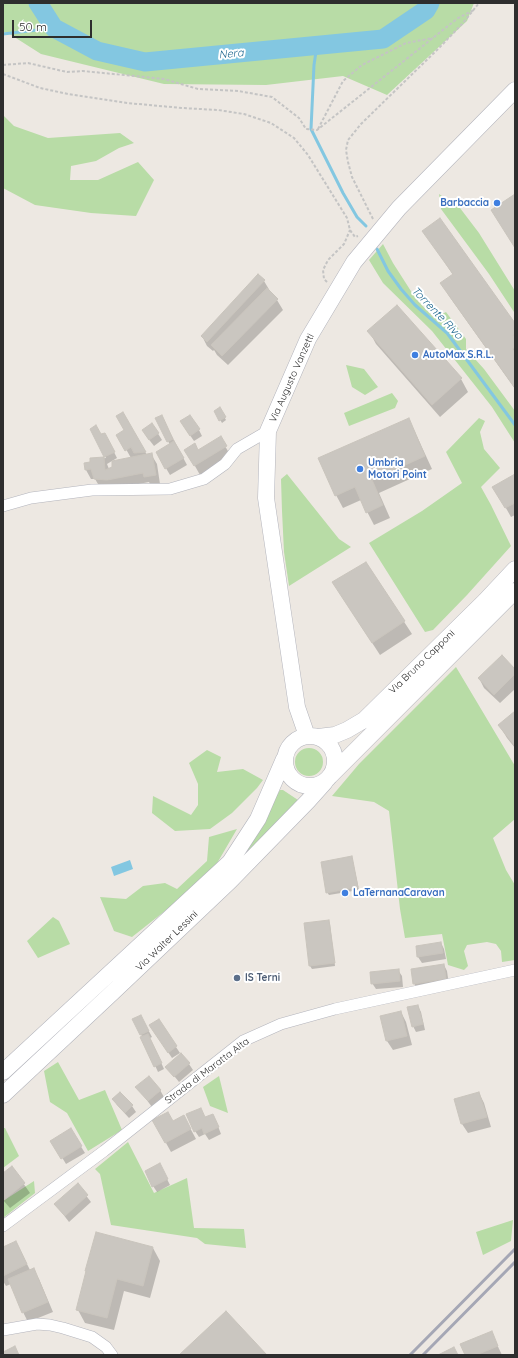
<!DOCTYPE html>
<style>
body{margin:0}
#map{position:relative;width:518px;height:1358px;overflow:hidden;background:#ede8e2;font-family:Quicksand,sans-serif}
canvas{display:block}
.frame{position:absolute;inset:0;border:4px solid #2e2e2e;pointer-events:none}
.scale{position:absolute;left:12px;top:20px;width:80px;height:18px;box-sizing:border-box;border:2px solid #2e2e2e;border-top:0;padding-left:5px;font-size:12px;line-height:14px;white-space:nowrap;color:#2e2e2e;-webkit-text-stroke:3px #fff;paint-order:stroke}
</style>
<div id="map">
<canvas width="518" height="1358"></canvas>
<div class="frame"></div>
<div class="scale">50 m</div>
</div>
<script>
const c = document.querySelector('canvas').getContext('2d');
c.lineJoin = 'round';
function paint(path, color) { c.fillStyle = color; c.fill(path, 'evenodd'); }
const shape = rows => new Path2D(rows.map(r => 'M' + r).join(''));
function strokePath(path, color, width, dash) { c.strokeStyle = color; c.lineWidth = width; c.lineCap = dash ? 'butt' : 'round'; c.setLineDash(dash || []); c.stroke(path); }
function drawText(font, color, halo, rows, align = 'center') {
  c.font = font + ' Quicksand,sans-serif'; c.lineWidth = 4; c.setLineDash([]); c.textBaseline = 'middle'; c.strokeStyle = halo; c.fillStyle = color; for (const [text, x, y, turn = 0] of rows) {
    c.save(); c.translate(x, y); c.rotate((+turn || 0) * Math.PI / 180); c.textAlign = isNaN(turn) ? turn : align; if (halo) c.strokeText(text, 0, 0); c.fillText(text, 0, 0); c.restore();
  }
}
const green = shape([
 [3,3,474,3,467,21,387,95,343,76,266,85,164,84,41,54,8,33,3,32],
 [3,115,14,126,48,138,120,133,134,143,119,148,96,161,71,166,70,180,98,180,138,162,154,180,136,216,91,213,35,205,3,188],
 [439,194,460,208,479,233,515,291,515,312,514,312,489,274,441,209],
 [383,244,393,263,416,299,434,318,446,312,466,339,466,349,484,369,515,411,515,443,492,407,432,331,383,283,369,260],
 [346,365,364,369,378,387,365,395,352,387],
 [392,393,398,401,395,408,349,426,344,413],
 [479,418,485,421,480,432,484,449,500,468,481,487,491,505,511,546,467,595,433,630,425,632,369,543,422,511,462,483,446,452],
 [287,474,339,539,351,547,289,586,284,552,282,511,281,479],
 [456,667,515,766,515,819,493,838,506,870,515,885,515,960,502,962,501,951,496,944,487,942,467,945,464,951,468,966,464,970,448,965,442,934,405,938,400,909,389,811,374,802,332,796,359,764],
 '295 762a14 14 0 1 1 28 0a14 14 0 1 1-28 0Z',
 [207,750,221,757,217,772,243,769,263,780,257,788,232,813,210,829,175,831,152,813,153,796,191,815,198,805,198,784,189,763],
 [280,790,283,790,298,800,249,851,245,849],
 [237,829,216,865,170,907,132,937,114,931,100,897,126,899,143,886,165,883,177,889,207,861,209,837],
 [53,917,59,921,70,944,38,958,27,941],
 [58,1062,79,1100,105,1090,122,1130,88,1151,67,1113,50,1102,44,1071],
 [219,1076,228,1113,210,1106,203,1087],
 [3,1128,5,1128,19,1156,3,1168],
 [128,1142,154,1193,187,1178,194,1228,244,1229,246,1248,205,1244,197,1238,111,1225,100,1174,95,1169],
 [34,1181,35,1193,3,1218,3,1201],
 [513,1220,511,1241,483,1255,476,1232]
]);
const water = shape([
 [130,860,133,869,114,876,111,867]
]);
const shadow = shape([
 [424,231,515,325,515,389,449,296,442,283,453,275],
 [258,276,264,281,270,291,269,292,277,300,283,310,228,365,217,355,214,350,213,351,207,346,202,336],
 [397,306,461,379,468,392,440,417,376,344,369,331],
 [220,409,226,420,222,423,215,411],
 [123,414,147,455,151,454,157,464,160,484,151,486,149,482,113,489,101,489,95,479,91,479,86,470,85,463,90,463,91,459,106,458,91,429,108,440,117,458,107,464,109,469,131,458,118,435,126,431],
 [157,419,165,423,187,465,170,475,157,453,170,445],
 [408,420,415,432,432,469,379,493,390,518,374,525,361,500,343,508,336,495],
 [152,424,162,440,154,446,147,437],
 [185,428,199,430,202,436,194,441],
 [220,438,231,456,200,475,186,450,198,451],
 [515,475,515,515,511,517,494,487],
 [366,563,412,634,380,655,341,595],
 [515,670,515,689,500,703,484,688,479,678],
 [515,712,515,748,507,738,499,725],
 [352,857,359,890,329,895,327,892],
 [329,921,330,924,335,966,312,969,310,966],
 [441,943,444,949,446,959,422,963,418,957,417,947],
 [444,965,447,971,449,985,417,990,414,983],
 [398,970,402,976,403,987,376,989,372,983],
 [418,1006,421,1012,425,1030,416,1032,413,1026],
 [401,1012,406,1022,412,1045,393,1050,387,1041],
 [134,1019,144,1022,152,1037,150,1038,164,1069,158,1072],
 [158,1020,180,1053,172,1058,154,1031],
 [189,1064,193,1070,179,1082,167,1067],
 [137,1087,160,1090,164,1097,152,1107],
 [479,1093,484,1103,491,1127,468,1133,462,1124,456,1100],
 [113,1099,132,1106,136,1112,129,1118,117,1105],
 [205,1118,216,1121,221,1134,209,1140,205,1134,199,1137,195,1131],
 [173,1122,189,1126,196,1139,171,1152,166,1143],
 [70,1129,85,1153,66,1164,52,1141],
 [12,1167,30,1193,10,1208,3,1200,3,1174],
 [163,1171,170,1185,157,1192,153,1186],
 [78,1185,91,1202,69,1222,56,1205],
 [96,1233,153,1248,160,1261,150,1298,124,1291,114,1330,85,1323,78,1310],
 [16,1242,30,1270,33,1269,39,1279,53,1312,28,1322,23,1312,11,1284,6,1286,3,1281,3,1248],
 [491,1332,502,1355,466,1355]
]);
const stream = shape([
 [3,34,54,28],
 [317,45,314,65,311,129,343,193,357,217,366,226],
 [377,249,388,271,401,289,415,305,447,333,515,425]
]);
const river = shape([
 [38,3,54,28,97,51,145,62,383,39,426,10,430,3]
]);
const building = shape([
 [515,194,515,248,491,210,515,194],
 [440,218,515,323,515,334,513,335,515,338,515,347,512,349,515,352,515,388,440,283,453,274,422,231,440,218],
 [258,274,265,280,207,342,201,336,258,274],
 [267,288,278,299,222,356,211,345,267,288],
 [397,305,462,378,432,405,367,331,397,305],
 [220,407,226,417,219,421,214,411,220,407],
 [123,412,146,452,134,453,131,447,125,451,116,435,124,430,116,416,123,412],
 [162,415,173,439,167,442,155,418,162,415],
 [190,415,200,429,190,436,180,421,190,415],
 [409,418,425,456,372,480,383,505,366,513,355,487,335,496,318,458,409,418],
 [152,423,159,433,149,440,142,430,152,423],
 [96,425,101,434,105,433,115,452,104,457,90,429,96,425],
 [221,436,227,446,194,466,184,450,195,443,198,450,221,436],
 [174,441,184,458,165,469,156,452,174,441],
 [152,453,156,475,144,477,143,473,107,480,94,479,91,469,85,470,84,463,90,462,90,458,104,457,105,470,112,467,112,461,152,453],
 [515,474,515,503,505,508,492,487,515,474],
 [366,562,405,621,372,643,332,582,366,562],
 [502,655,515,669,515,674,494,695,478,678,502,655],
 [515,711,515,746,498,725,515,711],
 [352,856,358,887,326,893,321,862,352,856],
 [329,920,335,963,309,966,304,923,329,920],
 [441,942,443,953,417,957,416,946,441,942],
 [444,964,446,979,413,984,411,969,444,964],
 [399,969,400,981,371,984,370,972,399,969],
 [418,1005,423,1024,412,1027,407,1007,418,1005],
 [401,1011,407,1036,386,1041,380,1016,401,1011],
 [141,1015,149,1031,140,1035,132,1019,141,1015],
 [159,1019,177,1046,168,1053,149,1025,159,1019],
 [148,1034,162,1063,154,1067,140,1037,148,1034],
 [181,1053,190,1063,174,1077,165,1067,181,1053],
 [149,1076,161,1090,148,1101,135,1087,149,1076],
 [120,1092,133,1105,125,1113,112,1099,120,1092],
 [479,1092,487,1117,461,1124,454,1099,479,1092],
 [201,1108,205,1117,213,1114,219,1127,204,1134,202,1128,194,1132,186,1114,201,1108],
 [168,1112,173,1121,184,1115,191,1129,165,1143,152,1120,168,1112],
 [71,1128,82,1146,61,1159,50,1141,71,1128],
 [160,1163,168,1179,152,1187,145,1171,160,1163],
 [12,1166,25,1183,4,1200,3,1173,12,1166],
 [78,1183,88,1195,65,1216,54,1204,78,1183],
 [96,1232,153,1247,143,1286,117,1279,107,1318,76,1310,86,1271,85,1271,96,1232],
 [16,1241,27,1264,3,1276,3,1247,16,1241],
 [34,1268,48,1302,22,1313,8,1279,34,1268],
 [226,1311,267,1355,179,1355,226,1311],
 [492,1331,498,1346,476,1355,465,1355,460,1344,492,1331],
 [15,1346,19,1355,3,1355,3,1352,15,1346],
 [454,1347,458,1355,438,1355,454,1347]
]);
const path = shape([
 [3,65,28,63,67,72,83,71,164,79,198,89,238,91,272,97,299,118,306,129,317,130,458,18,474,10],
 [3,74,40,88,68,94,127,103,182,108,218,110,244,114,271,123,294,138,308,155,347,218,350,230,355,237,358,236],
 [318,129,343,81,362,65,406,43,433,38],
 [373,219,352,177,348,162,346,150,348,140,361,124,439,48,463,23,479,3],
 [327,282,324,279,323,270,328,260,344,244,350,230]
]);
const street = shape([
 [3,506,31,498,92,490,170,489,204,479,225,464,237,449,268,431],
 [3,1226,104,1151,243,1041,281,1024,335,1009,515,970],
 [3,1330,37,1324,50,1325,63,1328,92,1337,106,1347,112,1355]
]);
const secondary = shape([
 '285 761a25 25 0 1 1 50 0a25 25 0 1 1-50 0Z',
 [307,736,297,707,266,498,268,431,308,339,354,262,399,208,515,90],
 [318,737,335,735,347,730,364,720,485,601,515,569],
 [330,776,515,591],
 [3,1072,230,862,258,819,284,759],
 [3,1095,113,992,230,881,308,801,325,782]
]);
const rail = shape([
 [410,1355,515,1249],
 [423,1355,515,1262]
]);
const markers = [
 [497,203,4,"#3f7fe0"],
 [415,355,4,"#3f7fe0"],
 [360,469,4,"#3f7fe0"],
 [345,893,4,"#3f7fe0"],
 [237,978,4,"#5c6f8a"]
];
const shopNames = [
 ["Barbaccia",489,203,"right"],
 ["AutoMax S.R.L.",423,355],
 ["Umbria",368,463],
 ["Motori Point",368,475],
 ["LaTernanaCaravan",353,893]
];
const streetNames = [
 ["Via Augusto Vanzetti",292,378,-66],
 ["Via Bruno Capponi",422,662,-44],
 ["Via Walter Lessini",167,941,-44],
 ["Strada di Maratta Alta",207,1071,-37]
];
const serviceNames = [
 ["IS Terni",245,978]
];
const waterNames = [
 ["Nera",231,54,-6],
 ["Torrente Rivo",437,313,46]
];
paint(green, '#b8dca6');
paint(water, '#83c7e1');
paint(shadow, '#0003');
strokePath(stream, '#83c7e1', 3);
strokePath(river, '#83c7e1', 19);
paint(building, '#cac6c0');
strokePath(building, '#c9c4bc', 1);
strokePath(street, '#b3b4bc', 12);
strokePath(secondary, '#b3b4bc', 17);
strokePath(path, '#c4c4c4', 2, [3, 2]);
strokePath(street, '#fff', 11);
strokePath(secondary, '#fff', 16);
strokePath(rail, '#a5a7b5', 3);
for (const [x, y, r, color] of markers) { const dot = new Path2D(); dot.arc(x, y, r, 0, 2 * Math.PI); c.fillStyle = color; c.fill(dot); strokePath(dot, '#fff', 1.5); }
drawText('bold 10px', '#366cbe', '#fff', shopNames, 'left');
drawText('10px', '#2e2e2e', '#fff', streetNames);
drawText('bold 10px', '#4e5e75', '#fff', serviceNames, 'left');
drawText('italic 11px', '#1f6890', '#fff', waterNames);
</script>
